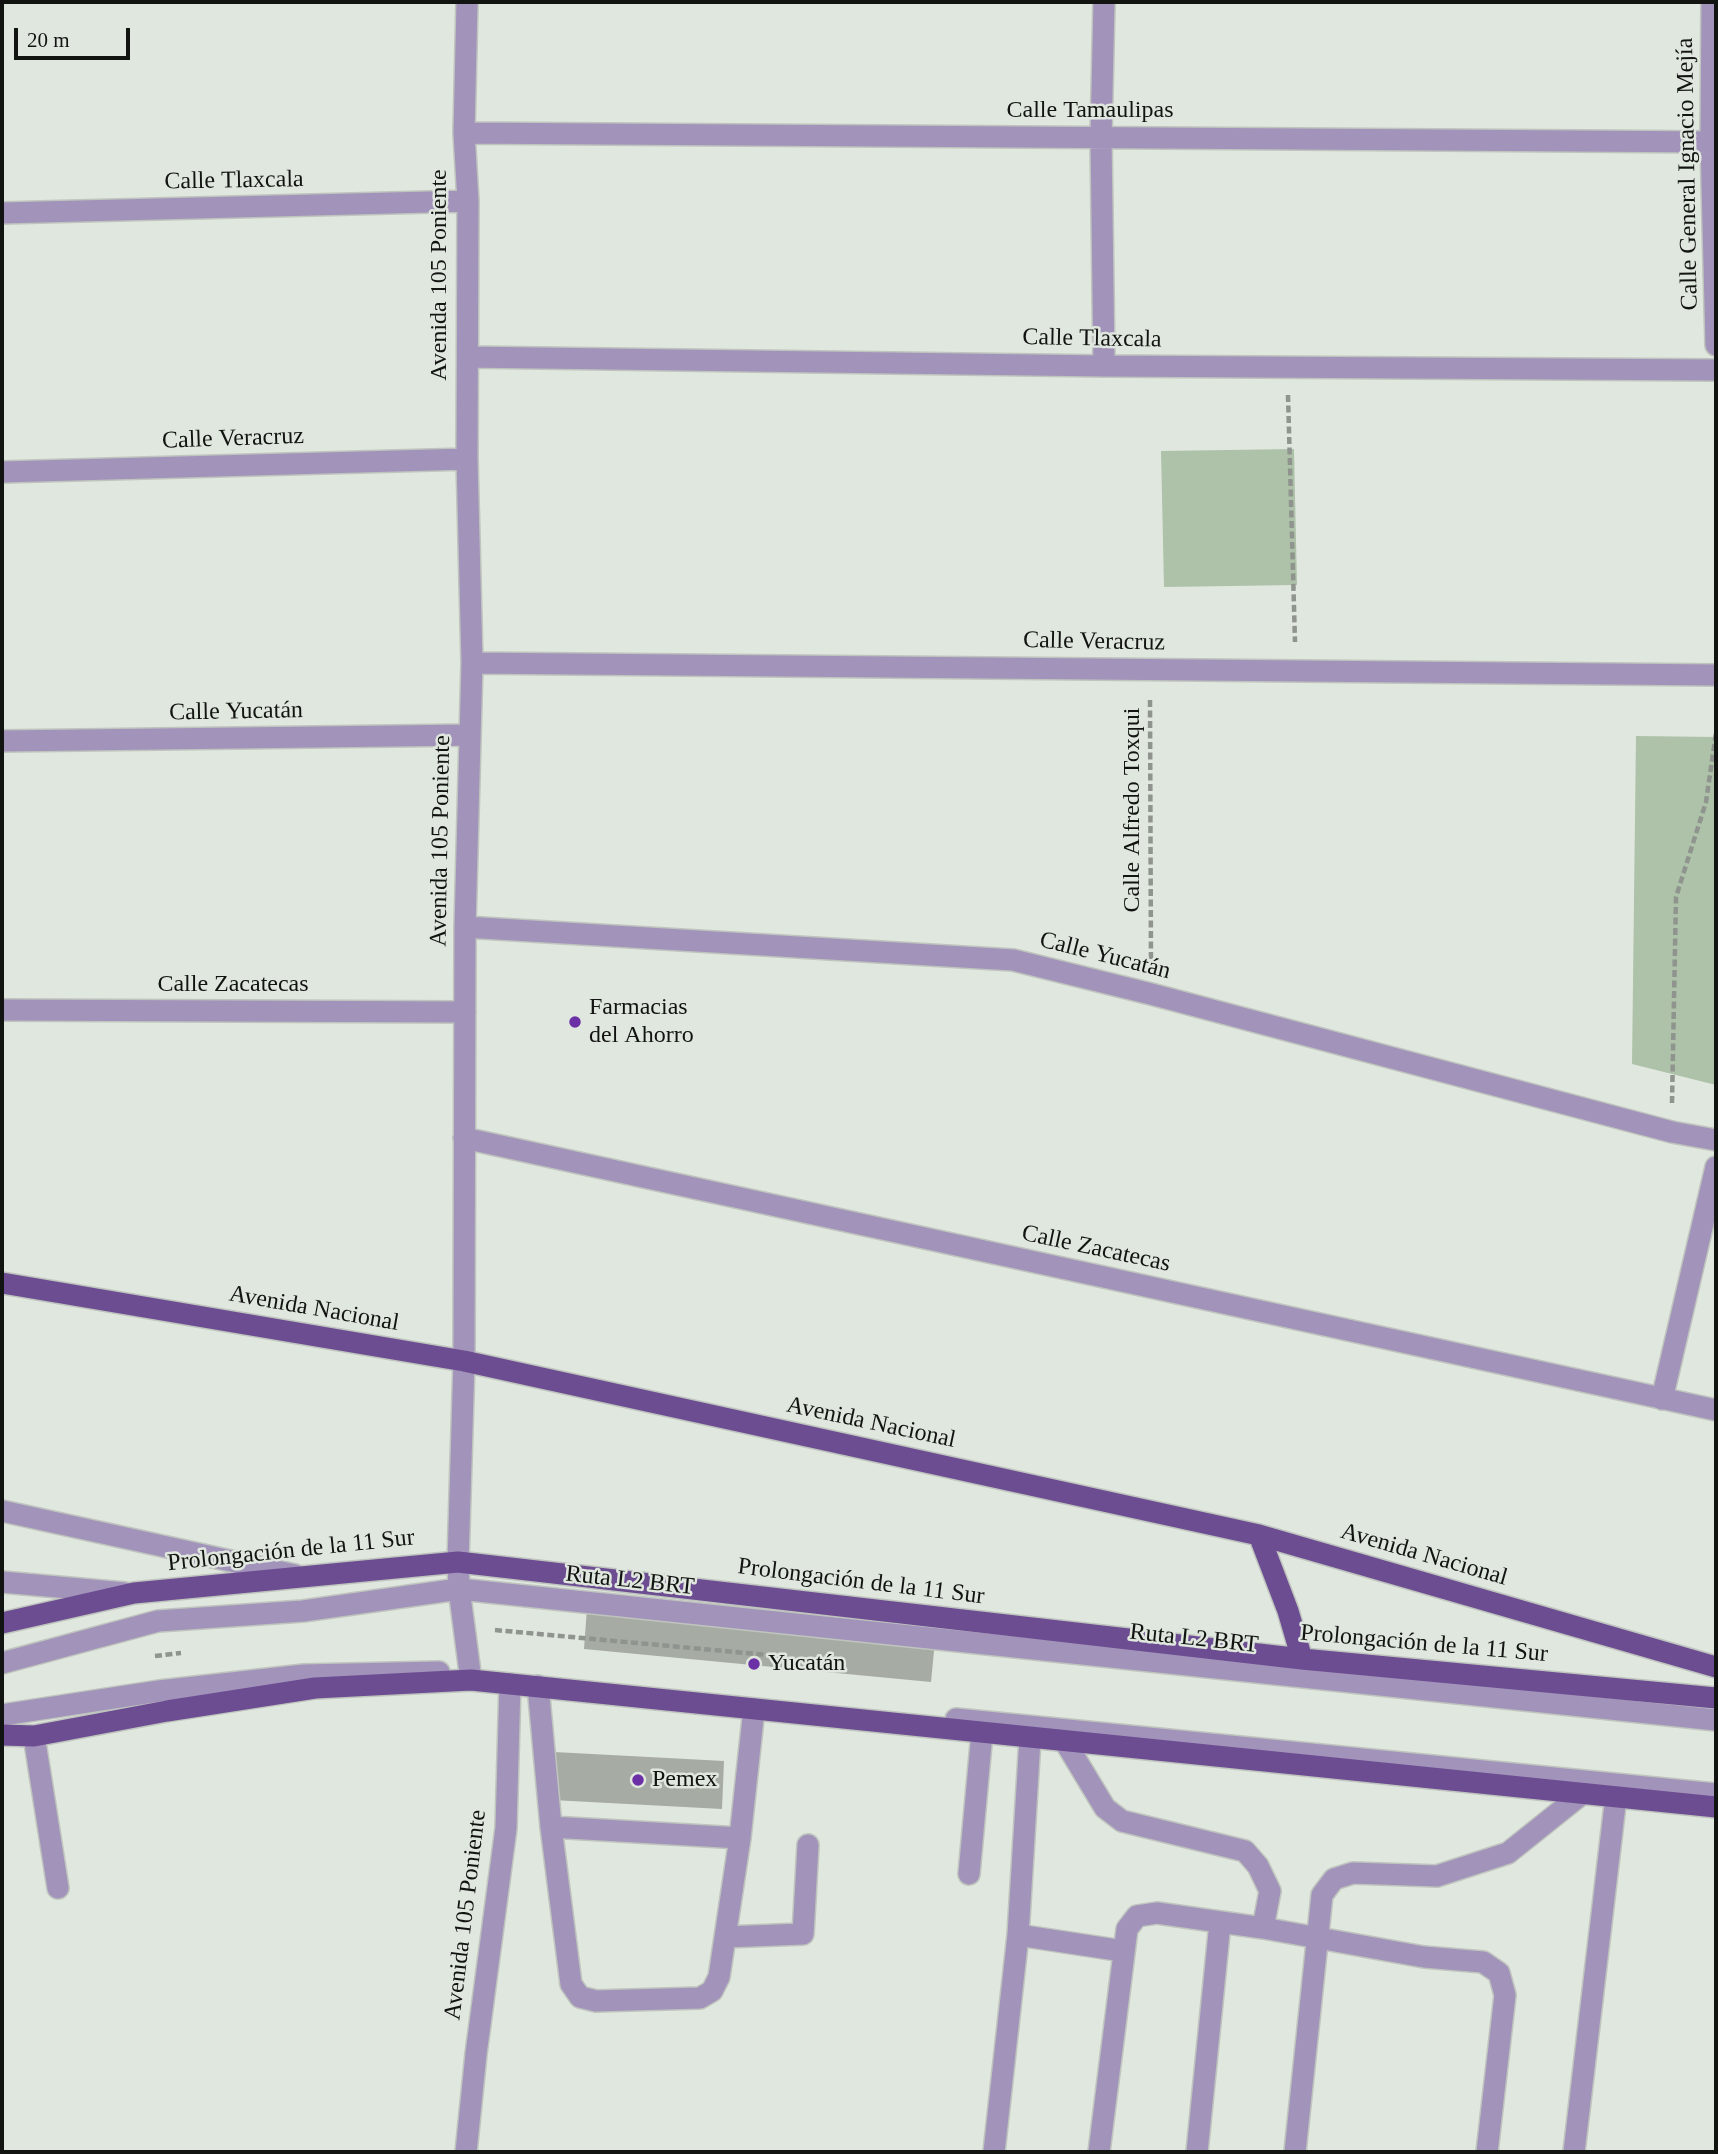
<!DOCTYPE html>
<meta charset="utf-8">
<style>
body{margin:0}
#map{position:relative;width:1718px;height:2154px;overflow:hidden;background:#e0e7df;font-family:"Times New Roman",serif}
canvas{display:block}
.frame{position:absolute;inset:0;border:4px solid #121411;pointer-events:none}
.scale{position:absolute;left:14px;top:28px;width:116px;height:32px;box-sizing:border-box;border:4px solid #121411;border-top:0;padding-left:9px;font-size:21px;line-height:24px;white-space:nowrap;color:#121411;-webkit-text-stroke:5px #e0e7df;paint-order:stroke}
</style>
<div id="map">
<canvas width="1718" height="2154"></canvas>
<div class="frame"></div>
<div class="scale">20 m</div>
</div>
<script>
const c = document.querySelector('canvas').getContext('2d');
c.lineJoin = 'round';
function paint(path, color) { c.fillStyle = color; c.fill(path, 'evenodd'); }
const shape = rows => new Path2D(rows.map(r => 'M' + r).join(''));
function strokePath(path, color, width, dash) { c.strokeStyle = color; c.lineWidth = width; c.lineCap = dash ? 'butt' : 'round'; c.setLineDash(dash || []); c.stroke(path); }
function drawText(font, color, halo, rows, align = 'center') {
  c.font = font + ' "Times New Roman",serif'; c.lineWidth = 5; c.setLineDash([]); c.textBaseline = 'middle'; c.strokeStyle = halo; c.fillStyle = color; for (const [text, x, y, turn = 0] of rows) {
    c.save(); c.translate(x, y); c.rotate((+turn || 0) * Math.PI / 180); c.textAlign = isNaN(turn) ? turn : align; if (halo) c.strokeText(text, 0, 0); c.fillText(text, 0, 0); c.restore();
  }
}
const green = shape([
 [1294,449,1297,585,1164,587,1161,451],
 [1636,736,1716,737,1716,1085,1632,1064]
]);
const building = shape([
 [587,1608,935,1641,931,1682,584,1649],
 [554,1752,724,1761,722,1809,552,1800]
]);
const path = shape([
 [1288,395,1295,642],
 [1150,700,1151,965],
 [1672,1103,1676,897,1706,802,1716,733],
 [495,1630,779,1656],
 [155,1656,181,1653]
]);
const minor = shape([
 [467,2,464,133,468,201,467,459,472,663,465,927,464,1361,458,1562,459,1589,471,1680],
 [1712,2,1711,142,1716,345],
 [464,133,1716,142],
 [2,213,468,201],
 [468,357,1104,366,1716,370],
 [1104,366,1101,137,1104,2],
 [2,472,467,459],
 [472,663,1716,675],
 [2,741,470,735],
 [465,927,1013,960,1151,994,1672,1132,1716,1140],
 [2,1010,465,1012],
 [464,1138,1716,1410],
 [1662,1399,1716,1167],
 [2,1511,295,1575],
 [2,1582,125,1593],
 [2,1663,158,1621,303,1611,459,1589,1716,1720],
 [538,1686,551,1827,571,1984,580,1997,596,2001,700,1998,712,1991,719,1977,740,1838],
 [2,1715,159,1691,304,1675,439,1672],
 [956,1719,1716,1794],
 [34,1736,58,1888],
 [1064,1740,1105,1808,1122,1821,1245,1851,1258,1866,1270,1891,1263,1928],
 [551,1827,740,1838,754,1709],
 [969,1874,982,1733],
 [1018,1935,1123,1951],
 [725,1937,803,1934,808,1845],
 [466,2152,476,2054,506,1828,510,1684],
 [994,2152,1018,1935,1030,1739],
 [1099,2152,1127,1929,1137,1916,1157,1913,1263,1928,1424,1957,1483,1962,1499,1973,1505,1995,1487,2152],
 [1197,2152,1220,1923],
 [1295,2152,1322,1895,1334,1879,1353,1873,1437,1876,1508,1853,1583,1793],
 [1574,2152,1616,1796]
]);
const major = shape([
 [2,1283,464,1361,1259,1535,1716,1667],
 [1259,1535,1288,1611,1302,1659],
 [2,1623,134,1593,458,1562,1302,1659,1716,1698],
 [2,1735,34,1736,167,1711,315,1688,471,1680,1716,1807]
]);
const markers = [
 [575,1022,7,"#6c30a6"],
 [754,1664,7,"#6c30a6"],
 [638,1780,7,"#6c30a6"]
];
const streetNames = [
 ["Calle Tamaulipas",1090,111],
 ["Calle General Ignacio Mejía",1688,174,-91],
 ["Calle Tlaxcala",234,181,-1],
 ["Avenida 105 Poniente",440,275,-90],
 ["Calle Tlaxcala",1092,339,1],
 ["Calle Veracruz",233,439,-2],
 ["Calle Veracruz",1094,642,1],
 ["Calle Yucatán",236,712,-1],
 ["Calle Alfredo Toxqui",1133,810,-90],
 ["Avenida 105 Poniente",441,841,-89],
 ["Calle Yucatán",1105,956,14],
 ["Calle Zacatecas",233,985],
 ["Calle Zacatecas",1096,1249,12],
 ["Avenida Nacional",314,1309,10],
 ["Avenida Nacional",871,1423,12],
 ["Prolongación de la 11 Sur",291,1551,-6],
 ["Avenida Nacional",1424,1555,16],
 ["Ruta L2 BRT",630,1581,6],
 ["Prolongación de la 11 Sur",861,1582,7],
 ["Ruta L2 BRT",1194,1639,6],
 ["Prolongación de la 11 Sur",1424,1644,5],
 ["Avenida 105 Poniente",466,1915,-83]
];
const poiNames = [
 ["Farmacias",589,1008],
 ["del Ahorro",589,1036],
 ["Yucatán",768,1664],
 ["Pemex",652,1780]
];
paint(green, '#adc2a8');
paint(building, '#a6aca4');
strokePath(minor, '#bfc5be', 24);
strokePath(major, '#bfc5be', 24);
strokePath(path, '#8f948e', 4.5, [7, 3.5]);
strokePath(minor, '#a293ba', 21);
strokePath(major, '#6c4d92', 21);
for (const [x, y, r, color] of markers) { const dot = new Path2D(); dot.arc(x, y, r, 0, 2 * Math.PI); c.fillStyle = color; c.fill(dot); strokePath(dot, '#e0e7df', 2.5); }
drawText('24px', '#121411', '#e0e7df', streetNames);
drawText('24px', '#121411', '#e0e7df', poiNames, 'left');
</script>
